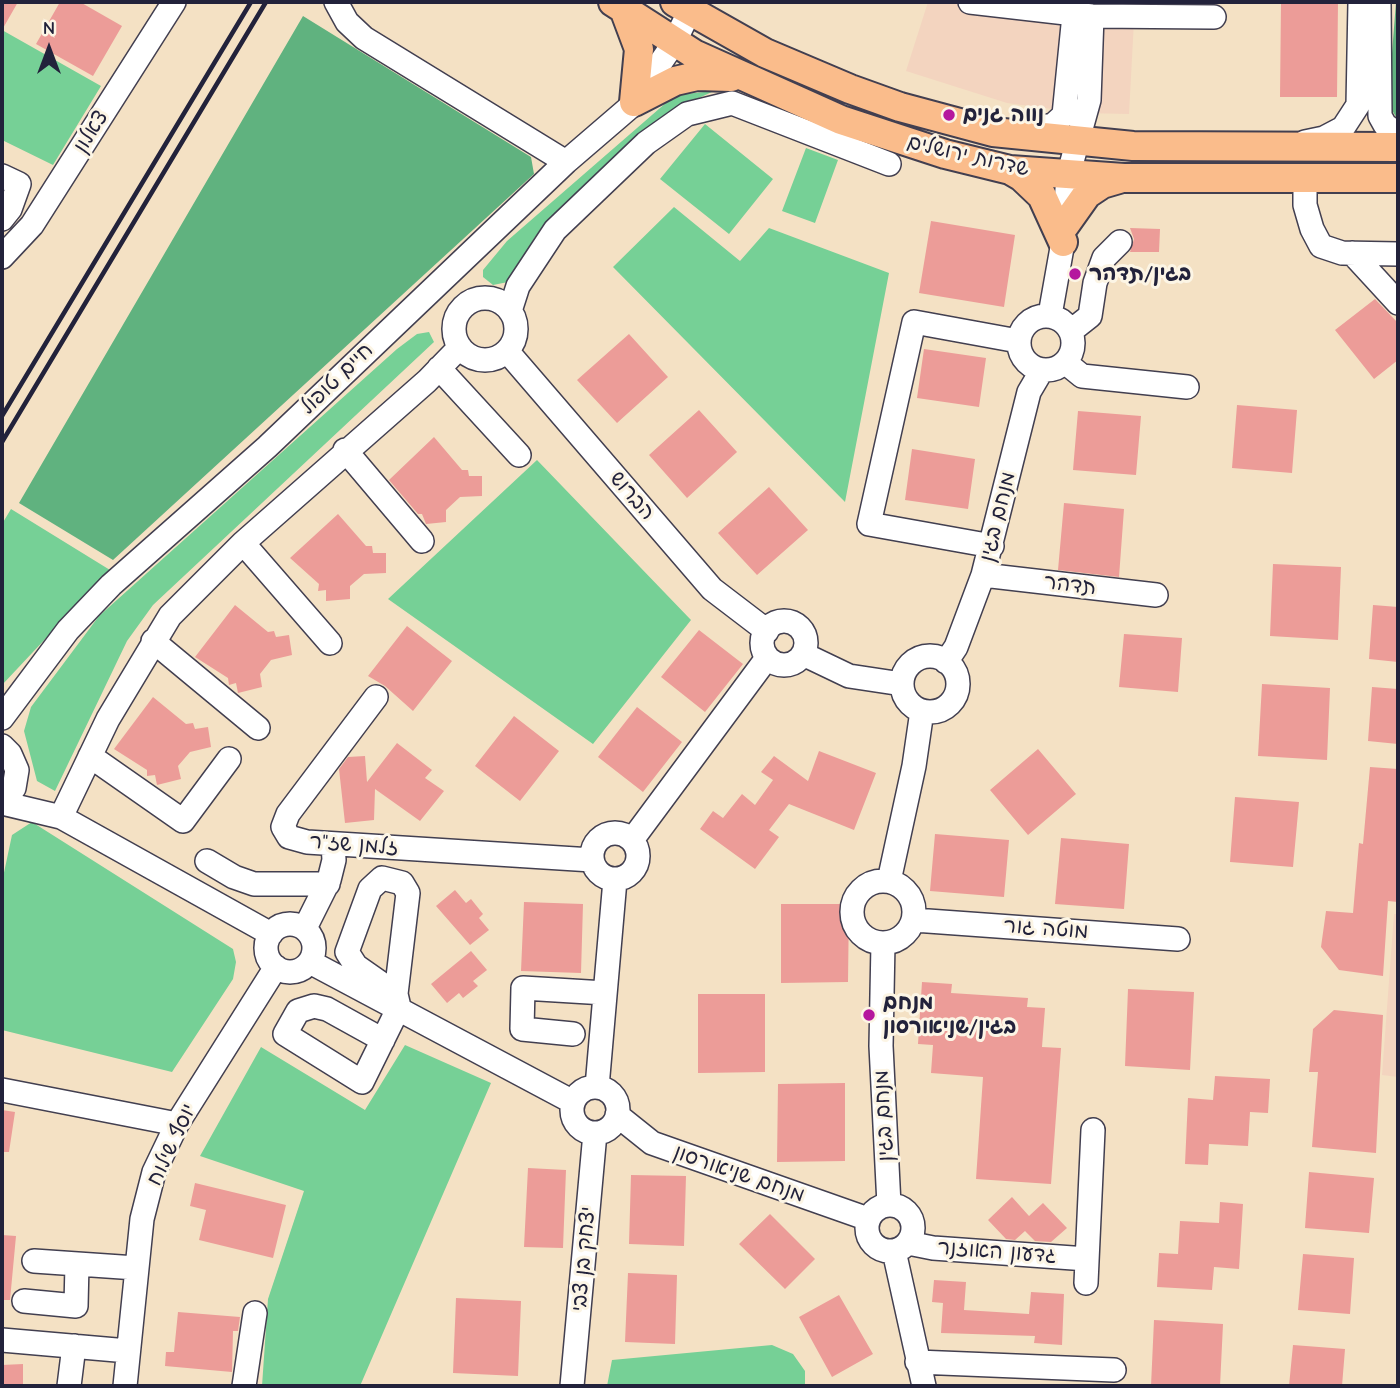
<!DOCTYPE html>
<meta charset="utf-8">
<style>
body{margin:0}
#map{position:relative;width:1400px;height:1388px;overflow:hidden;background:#f4e1c4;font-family:"Comic Neue",sans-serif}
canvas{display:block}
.frame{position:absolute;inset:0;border:4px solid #22223b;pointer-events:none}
.north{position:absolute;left:14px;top:14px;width:70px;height:70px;-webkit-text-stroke:5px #fcf5e5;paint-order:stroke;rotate:0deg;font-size:19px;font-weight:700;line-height:28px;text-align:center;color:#22223b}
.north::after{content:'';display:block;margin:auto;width:24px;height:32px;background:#22223b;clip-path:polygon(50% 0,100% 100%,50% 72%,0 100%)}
</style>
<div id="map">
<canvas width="1400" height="1388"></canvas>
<div class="frame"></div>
<div class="north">N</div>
</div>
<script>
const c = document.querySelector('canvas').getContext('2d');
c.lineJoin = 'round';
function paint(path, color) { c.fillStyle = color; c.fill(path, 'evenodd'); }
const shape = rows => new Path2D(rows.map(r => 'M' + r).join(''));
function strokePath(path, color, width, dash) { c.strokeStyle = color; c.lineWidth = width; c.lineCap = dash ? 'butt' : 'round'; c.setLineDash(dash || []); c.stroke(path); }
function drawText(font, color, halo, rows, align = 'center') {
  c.font = font + ' "Comic Neue","Playpen Sans Hebrew",sans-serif'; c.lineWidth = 6; c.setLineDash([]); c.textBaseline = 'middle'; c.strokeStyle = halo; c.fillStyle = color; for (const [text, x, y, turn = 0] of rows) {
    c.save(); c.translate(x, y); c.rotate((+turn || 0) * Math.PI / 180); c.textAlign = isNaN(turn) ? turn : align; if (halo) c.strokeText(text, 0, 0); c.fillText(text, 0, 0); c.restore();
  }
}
const built = shape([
 [928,2,1135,2,1129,114,1082,113,1007,103,906,71],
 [1394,914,1398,914,1398,1077,1382,1075]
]);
const green = shape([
 [2,30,101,86,53,165,2,140],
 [714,91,675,109,535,237,508,282,493,285,483,277,483,270,507,241,675,95],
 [705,124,773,179,729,234,660,179],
 [806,148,838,160,815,223,782,211],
 [674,207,740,261,769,228,889,273,845,502,613,267],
 [429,332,434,342,153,605,127,641,55,791,37,781,24,731,31,707,99,616,397,349,417,334],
 [537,460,691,620,593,744,388,599],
 [11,509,110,570,2,685,2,524],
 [32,822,233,949,236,962,233,979,172,1072,2,1030,2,882,12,835],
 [405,1045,491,1083,360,1386,262,1386,268,1299,304,1191,200,1156,261,1047,365,1110],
 [772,1345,793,1354,805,1371,805,1386,607,1386,612,1360]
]);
const forest = shape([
 [1396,2,1398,2,1398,120,1388,104],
 [303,16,531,157,534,174,113,560,19,503]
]);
const building = shape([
 [2,2,18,2,2,30],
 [60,2,80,2,122,26,93,76,36,44],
 [1281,2,1338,2,1337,97,1280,97],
 [931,221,1015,235,1004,307,919,293],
 [1130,228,1160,229,1159,252,1130,252,1134,239],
 [1375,299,1398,323,1398,360,1374,379,1335,330],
 [629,334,668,377,617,423,577,380],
 [924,349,986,358,979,407,917,398],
 [1237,405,1297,410,1292,473,1232,468],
 [699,410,737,452,687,498,649,455],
 [1078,411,1141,416,1136,475,1073,470],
 [434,437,462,470,468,470,469,476,482,476,482,496,460,497,446,510,446,522,426,524,422,514,418,514,389,480],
 [912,449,975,459,968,509,905,500],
 [769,487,808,530,757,575,718,533],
 [1064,503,1124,509,1119,577,1058,570],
 [338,514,366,546,372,546,373,553,386,553,386,573,364,574,350,586,350,599,326,601,326,590,318,591,319,584,290,558],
 [1273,564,1341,567,1338,640,1270,636],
 [235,605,268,632,274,631,276,637,289,635,292,655,271,660,260,674,262,687,238,693,236,683,229,685,228,678,195,657],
 [1373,605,1398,607,1398,662,1369,659],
 [407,626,452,661,413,711,385,686,368,676],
 [699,630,743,664,705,712,661,677],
 [1124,634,1182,638,1178,692,1119,687],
 [1262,684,1330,688,1327,760,1258,756],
 [1372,687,1398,689,1398,744,1368,741],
 [153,697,186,724,193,723,195,729,208,727,211,747,190,752,178,766,181,779,157,785,155,775,147,776,147,770,114,749],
 [637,707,682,742,643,792,598,757],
 [514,716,559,751,520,801,475,766],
 [397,743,432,770,425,778,444,791,420,821,375,789,374,820,345,823,339,769,348,757,365,756,367,782],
 [1038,749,1076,794,1028,835,990,790],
 [819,751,876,773,854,830,789,804,769,830,779,837,755,869,700,829,713,811,723,818,742,794,755,805,773,780,761,772,774,756,808,781],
 [1370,767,1398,769,1398,902,1388,901,1383,976,1339,970,1321,947,1326,911,1353,913,1359,843,1363,844],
 [1235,797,1299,802,1293,867,1230,862],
 [935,834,1009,840,1004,897,930,891],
 [1061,838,1129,844,1124,909,1055,904],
 [455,890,466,903,471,899,483,914,479,918,489,930,470,945,436,906],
 [524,902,583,904,581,973,521,971],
 [781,904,849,904,848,982,781,983],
 [471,951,487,970,473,981,478,986,463,998,459,993,447,1003,431,984],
 [922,982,952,984,951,993,1028,998,1027,1007,1045,1008,1042,1047,1061,1048,1051,1184,976,1179,983,1077,931,1073,933,1045,918,1044],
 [1128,989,1194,992,1190,1070,1125,1066],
 [698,994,765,994,765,1072,698,1073],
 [1334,1010,1383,1015,1376,1153,1312,1147,1318,1072,1309,1072,1313,1029],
 [1215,1076,1270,1079,1268,1113,1250,1112,1248,1146,1209,1144,1208,1165,1185,1164,1188,1098,1213,1100],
 [845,1083,845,1161,777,1162,778,1084],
 [2,1110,15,1112,9,1152,2,1152],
 [528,1168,566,1170,563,1248,524,1247],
 [1309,1172,1374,1178,1369,1233,1305,1228],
 [631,1175,686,1176,684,1246,629,1244],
 [195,1183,286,1205,273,1258,199,1240,206,1210,190,1206],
 [1012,1197,1029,1216,1043,1203,1067,1228,1051,1242,1035,1241,1025,1231,1015,1240,1006,1239,988,1220],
 [1220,1202,1243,1204,1239,1269,1214,1267,1212,1290,1157,1287,1159,1253,1178,1254,1180,1221,1219,1223],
 [770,1214,815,1259,785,1289,739,1244],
 [2,1235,16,1236,10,1300,2,1300],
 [1303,1254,1354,1258,1350,1314,1298,1310],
 [628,1273,677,1275,675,1344,625,1342],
 [934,1280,966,1282,964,1310,1029,1314,1031,1292,1064,1294,1062,1345,1034,1343,1035,1336,941,1333,943,1303,932,1302],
 [839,1295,873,1354,832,1377,799,1317],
 [456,1298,521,1301,518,1376,453,1373],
 [178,1312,240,1317,238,1331,233,1331,232,1372,165,1366,166,1352,174,1352],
 [1154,1320,1223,1324,1220,1386,1151,1386],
 [1293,1345,1345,1349,1342,1386,1289,1386],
 [23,1364,23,1386,2,1386,2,1365]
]);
const minor = shape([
 [336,2,347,22,364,38,566,162],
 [970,2,1092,16,1214,17],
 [1379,2,1380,116,1385,125,1398,134],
 [1026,130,1053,125,1064,115,1074,15],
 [1305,142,1324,138,1343,128,1358,105,1360,2],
 [2,176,19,184,10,209,2,219],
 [1305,178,1305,205,1312,229,1321,246,1342,253,1398,254],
 [1352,253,1398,303],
 [2,257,32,225,174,2],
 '454 329a31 31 0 1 1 62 0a31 31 0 1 1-62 0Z',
 [510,311,518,286,555,230,646,143,687,114,732,103,889,164],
 [1050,315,1063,242,1068,176,1089,100,1092,16],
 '1019 343a27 27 0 1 1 54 0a27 27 0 1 1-54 0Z',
 [1071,331,1090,316,1095,283,1104,258,1120,242],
 [507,351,712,589,767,631],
 [1066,363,1082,376,1187,387],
 [439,368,519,455],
 [345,450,422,541],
 [243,543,330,643],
 [992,546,869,524,914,322,1018,341],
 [983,575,1156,595],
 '762 643a22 22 0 1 1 44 0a22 22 0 1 1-44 0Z',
 [153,641,258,728],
 [803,654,849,676,902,684],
 '902 684a28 28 0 1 1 56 0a28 28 0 1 1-56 0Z',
 [946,662,956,647,983,575,1029,392,1042,370],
 [376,697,288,814,283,827,289,837,307,842,592,860],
 [2,718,68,630,111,585,267,447,566,162,630,107,674,43,694,2],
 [2,746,10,754,17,770,14,788,2,803],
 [90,756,183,821,229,759],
 [2,803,61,817,271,934],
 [61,817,108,719,170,616,243,543,427,381,460,347],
 '592 856a23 23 0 1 1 46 0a23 23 0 1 1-46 0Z',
 [632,840,767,658],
 [207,861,234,877,254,884,328,884],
 '852 912a31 31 0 1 1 62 0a31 31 0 1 1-62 0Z',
 [889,881,914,766,922,711],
 [914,920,1178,939],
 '266 948a24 24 0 1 1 48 0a24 24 0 1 1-48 0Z',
 [305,928,329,880,334,860,333,844],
 [883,943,881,1046,889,1205],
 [310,962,573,1102],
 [573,1034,522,1029,523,988,605,993],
 [383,1040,327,1009,314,1006,298,1011,285,1034,362,1082,399,1007,396,994,408,893,402,883,382,878,370,889,347,952,356,966,396,994],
 [597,1087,615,880],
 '572 1110a23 23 0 1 1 46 0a23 23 0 1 1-46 0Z',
 [2,1090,177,1124],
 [617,1115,652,1143,868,1219],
 '867 1228a23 23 0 1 1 46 0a23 23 0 1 1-46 0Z',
 [908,1243,933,1248,1087,1259],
 [894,1251,924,1386],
 [34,1261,136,1268],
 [1086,1283,1093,1130],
 [24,1301,76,1306,77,1264],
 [2,1340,128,1351],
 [917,1362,1114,1370],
 [69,1386,74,1346],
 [125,1386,142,1219,154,1172,177,1124,276,967],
 [244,1386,255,1313],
 [572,1386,595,1133]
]);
const major = shape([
 [613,2,694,54,841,120,945,154,1010,170,1124,178,1398,178],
 [675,2,765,53,850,89,900,107,993,132,1133,146,1398,147],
 [624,9,639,49,634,102],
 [634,102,675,81,697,76,731,77],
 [1010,170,1022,177,1042,196,1063,242],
 [1065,225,1087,194,1102,184,1119,179]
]);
const rail = shape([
 [2,416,251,2],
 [2,442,266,2]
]);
const markers = [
 [949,115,7,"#b5179e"],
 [1075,274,7,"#b5179e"],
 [869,1015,7,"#b5179e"]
];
const poiNames = [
 ["נווה גנים",963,115],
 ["בגין/תדהר",1089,274],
 ["מנחם",883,1003],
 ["בגין/שניאורסון",883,1027]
];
const streetNames = [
 ["צאלון",91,132,-58],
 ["שדרות ירושלים",968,156,13],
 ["חיים טופול",337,379,-44],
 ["הברוש",632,496,49],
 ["מנחם בגין",998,517,-76],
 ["תדהר",1070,585,7],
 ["זלמן שז\"ר",354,845,4],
 ["מוטה גור",1046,929,4],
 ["מנחם בגין",884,1116,-93],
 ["יוסף שילוח",172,1145,-65],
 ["מנחם שניאורסון",739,1174,19],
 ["גדעון האוזנר",997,1252,4],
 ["יצחק בן צבי",584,1259,-85]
];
paint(built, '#f3d4bf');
paint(green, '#76d096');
paint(forest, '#60b27f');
paint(building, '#ec9c98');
strokePath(minor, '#423f50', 26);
strokePath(major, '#423f50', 32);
strokePath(minor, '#fff', 23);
strokePath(major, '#fabc8b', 28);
strokePath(rail, '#22223b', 4.5);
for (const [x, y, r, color] of markers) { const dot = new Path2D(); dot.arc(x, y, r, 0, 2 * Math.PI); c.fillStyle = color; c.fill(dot); strokePath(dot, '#fcf5e5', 2.5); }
drawText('bold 21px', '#22223b', '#fcf5e5', poiNames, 'left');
drawText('21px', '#22223b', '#fcf5e5', streetNames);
</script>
